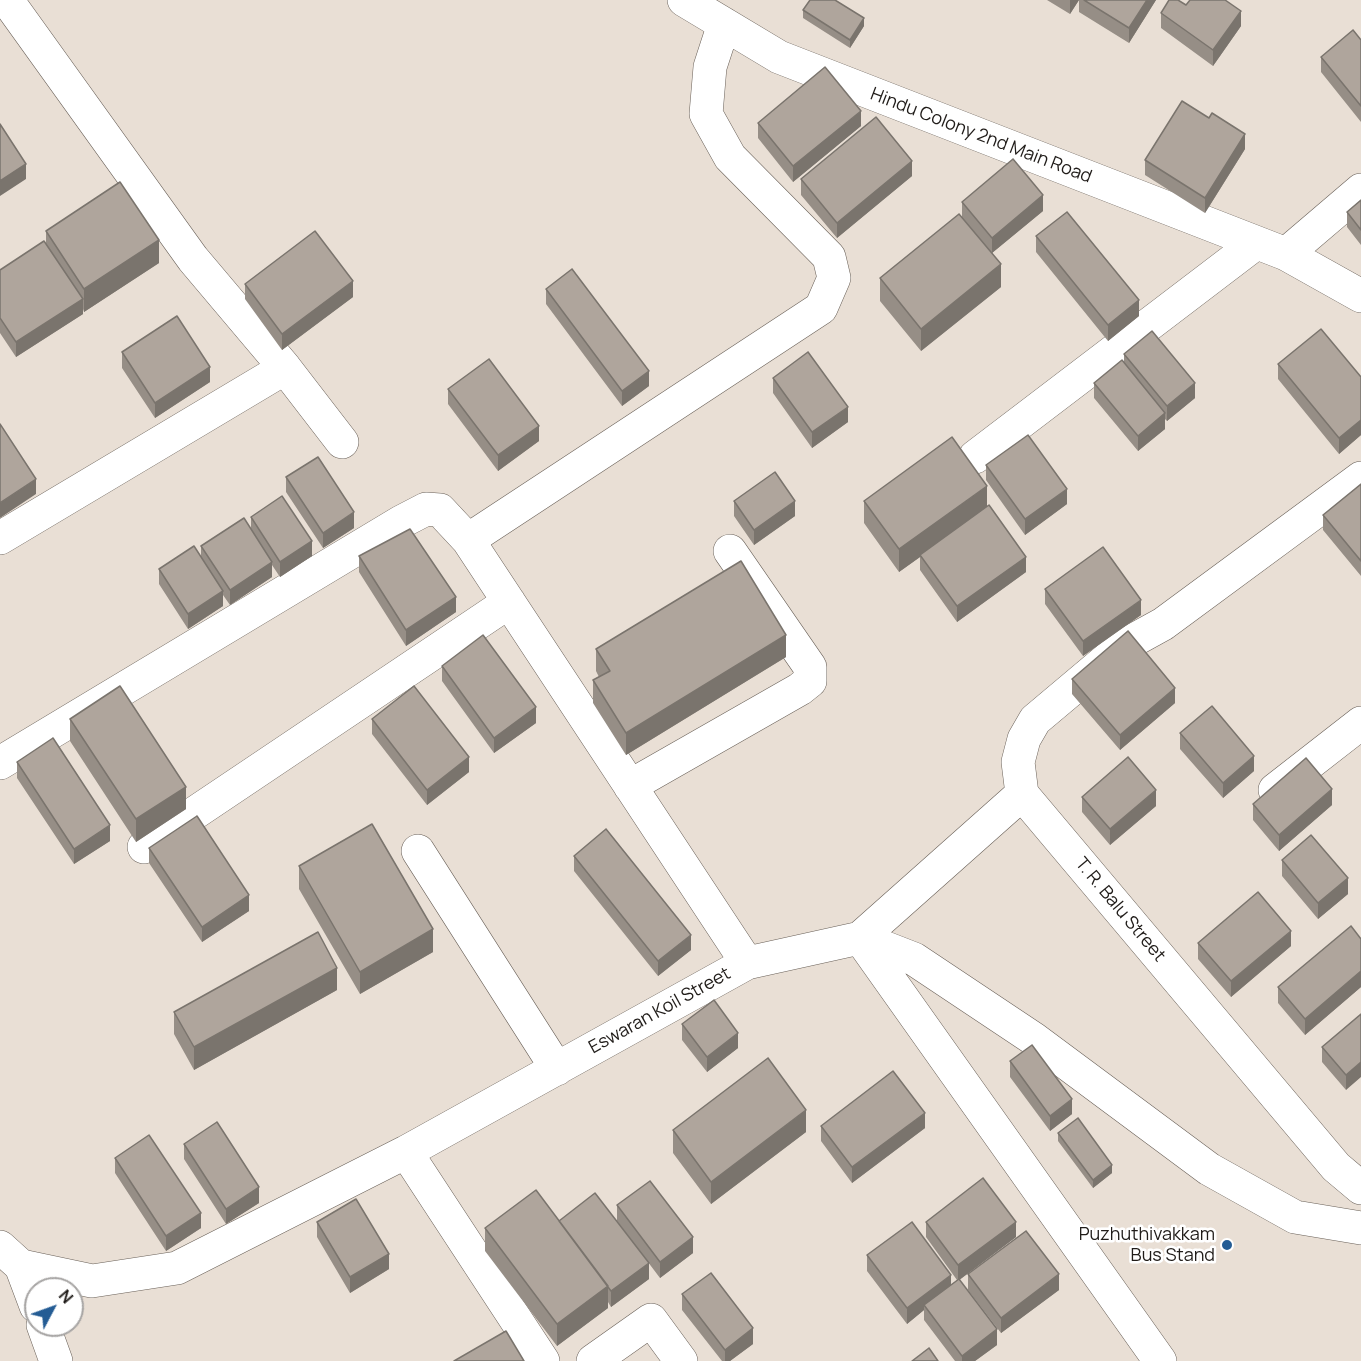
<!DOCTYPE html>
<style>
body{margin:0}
#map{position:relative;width:1361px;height:1361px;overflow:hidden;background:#e9dfd5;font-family:Manrope,sans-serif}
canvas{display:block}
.north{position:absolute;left:24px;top:1277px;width:60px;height:60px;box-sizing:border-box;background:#fff;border:2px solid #a6a4a3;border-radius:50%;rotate:49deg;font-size:16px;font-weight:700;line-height:24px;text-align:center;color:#201c19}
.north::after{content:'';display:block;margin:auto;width:21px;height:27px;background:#245c94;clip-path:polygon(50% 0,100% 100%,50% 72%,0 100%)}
</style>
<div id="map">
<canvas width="1361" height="1361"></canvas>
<div class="north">N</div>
</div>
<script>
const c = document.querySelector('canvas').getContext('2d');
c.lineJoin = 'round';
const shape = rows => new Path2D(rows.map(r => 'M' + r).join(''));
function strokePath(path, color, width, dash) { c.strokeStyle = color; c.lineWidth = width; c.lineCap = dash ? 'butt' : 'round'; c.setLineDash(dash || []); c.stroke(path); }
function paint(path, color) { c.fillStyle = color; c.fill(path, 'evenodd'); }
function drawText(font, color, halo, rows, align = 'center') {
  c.font = font + ' Manrope,sans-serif'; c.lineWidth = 5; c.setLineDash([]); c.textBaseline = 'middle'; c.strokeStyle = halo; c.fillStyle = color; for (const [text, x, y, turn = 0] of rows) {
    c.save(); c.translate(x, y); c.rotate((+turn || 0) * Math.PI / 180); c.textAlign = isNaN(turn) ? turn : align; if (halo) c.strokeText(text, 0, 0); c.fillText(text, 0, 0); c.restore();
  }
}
const minor = shape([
 [7,0,193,259,285,368,342,442],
 [684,0,779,57,1286,254,1361,296],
 [1286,254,1361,190],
 [975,457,1256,243],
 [0,538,285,368],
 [468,540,821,308,834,278,829,257,730,157,706,114,710,67,724,24],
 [0,763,401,522,426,509,440,510,468,540,747,963],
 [630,786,800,689,810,681,810,667,730,551],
 [1275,790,1361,723],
 [1022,794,1018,762,1024,739,1035,720,1123,646,1163,624,1361,478],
 [144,847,509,602],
 [418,851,557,1069],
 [406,1152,543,1361],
 [1361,1188,1336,1167,1022,794,860,938,914,959,1034,1039,1209,1169,1295,1217,1361,1228],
 [0,1247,21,1266,92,1281,177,1268,406,1152,747,963,860,938,1160,1361],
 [21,1266,36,1306],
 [43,1325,56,1361],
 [593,1361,651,1320,681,1361]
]);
const wall = shape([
 [1047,0,1156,0,1129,43,1079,12,1079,0,1070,14],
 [1186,5,1241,26,1213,66,1161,28,1161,13],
 [803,10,864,26,850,48,803,18],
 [1361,40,1361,122,1321,72,1321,57],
 [758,123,861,126,793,182,758,138],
 [1245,149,1205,213,1145,175,1145,160],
 [912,176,837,238,801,195,801,179],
 [1361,200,1361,245,1347,227,1347,212],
 [962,202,1043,211,992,253,1001,287,921,351,880,301,880,278,962,217],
 [46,231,159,263,84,312,83,309,83,314,16,357,0,333,0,270,46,244],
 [1036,236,1139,316,1108,341,1036,252],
 [245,284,353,297,282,350,245,299],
 [546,289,649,386,622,406,546,304],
 [122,352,210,382,155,418,122,368],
 [1124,354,1195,398,1167,421,1165,419,1165,429,1138,451,1094,398,1094,383,1124,363],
 [1278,364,1361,377,1361,435,1339,454,1278,379],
 [773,378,848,422,812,448,773,393],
 [448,389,539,441,498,471,448,404],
 [986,465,1067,504,1025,535,986,480],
 [286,477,354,528,323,548,286,492],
 [1361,484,1361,576,1323,530,1323,515],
 [734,501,795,516,754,545,734,516],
 [864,501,987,507,1026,572,957,622,920,570,920,557,899,572,864,523],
 [251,517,312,556,280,577,272,565,272,577,230,605,223,595,223,606,188,629,159,584,159,569,201,557,201,546,251,529],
 [359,556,456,612,406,646,359,572],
 [1045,589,1141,615,1083,656,1045,604],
 [596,649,786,657,626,755,593,703,593,680,599,677,596,671],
 [442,666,536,723,494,753,442,681],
 [1072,679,1175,703,1120,750,1072,694],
 [70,719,186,809,136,842,70,741],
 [372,719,469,772,427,805,372,734],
 [1180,733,1254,771,1223,798,1180,749],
 [17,762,110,841,74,864,17,778],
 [1082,797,1156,806,1110,845,1082,812],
 [1253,804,1332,805,1279,851,1253,820],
 [149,848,249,911,202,942,149,863],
 [574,856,691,950,658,976,574,871],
 [1282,860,1348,894,1318,919,1282,876],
 [299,866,433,952,360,994,299,889],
 [1361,939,1361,987,1305,1035,1278,1003,1278,987],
 [1198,943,1291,946,1231,997,1198,959],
 [337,990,194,1070,174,1034,174,1012],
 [1361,1014,1346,1090,1322,1062,1322,1047],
 [682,1024,738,1048,707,1072,682,1040],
 [1010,1061,1072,1114,1050,1131,1010,1077],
 [821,1126,925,1128,852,1183,821,1141],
 [673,1130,806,1132,711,1204,673,1153],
 [1058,1133,1112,1173,1093,1188,1058,1141],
 [184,1144,259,1203,226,1224,184,1159],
 [115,1158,201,1228,166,1251,115,1173],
 [617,1205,693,1253,660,1278,617,1221],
 [559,1221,649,1279,611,1307,608,1302,608,1308,557,1346,485,1251,485,1228],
 [317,1222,389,1269,350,1293,317,1237],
 [926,1222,1016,1237,959,1280,997,1345,975,1361,955,1361,924,1320,924,1310,907,1324,867,1271,867,1255,951,1285,957,1280,926,1237],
 [968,1274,1059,1290,1001,1333,968,1290],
 [682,1294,753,1344,730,1361,722,1361,682,1310]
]);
const shadedWall = shape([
 [1070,0,1079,0,1070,14],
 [1147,0,1156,0,1129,43,1129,28],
 [1241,11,1241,26,1213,66,1213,50],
 [864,18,864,26,850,48,850,40],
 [861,111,861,126,793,182,793,166],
 [1245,134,1245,149,1205,213,1205,198],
 [912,161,912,176,837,238,837,223],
 [26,164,26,179,0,196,0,181],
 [1043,195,1043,211,992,253,992,238],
 [159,240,159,263,84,312,84,289],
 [1001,264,1001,287,921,351,921,329],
 [353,281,353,297,282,350,282,334],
 [83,299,83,314,16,357,16,342],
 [1139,300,1139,316,1108,341,1108,325],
 [210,367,210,382,155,418,155,403],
 [649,371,649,386,622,406,622,391],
 [1195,383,1195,398,1167,421,1167,406],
 [848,407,848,422,812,448,812,432],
 [1165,413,1165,429,1138,451,1138,436],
 [1361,420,1361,435,1339,454,1339,438],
 [539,426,539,441,498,471,498,455],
 [36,479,36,494,0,518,0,503],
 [987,486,987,508,920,555,920,557,899,572,899,549],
 [1067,489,1067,504,1025,535,1025,519],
 [795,501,795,516,754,545,754,530],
 [354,512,354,528,323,548,323,533],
 [312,541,312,556,280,577,280,562],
 [1026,557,1026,572,957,622,957,606],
 [272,562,272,577,230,605,230,590],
 [223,591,223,606,188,629,188,614],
 [456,597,456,612,406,646,406,630],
 [1141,600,1141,615,1083,656,1083,641],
 [786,635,786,657,626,755,626,733],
 [1175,688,1175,703,1120,750,1120,735],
 [536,707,536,723,494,753,494,738],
 [1254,756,1254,771,1223,798,1223,783],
 [469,757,469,772,427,805,427,790],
 [186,787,186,809,136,842,136,819],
 [1332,789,1332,805,1279,851,1279,835],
 [1156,790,1156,806,1110,845,1110,829],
 [110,825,110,841,74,864,74,849],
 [1348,878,1348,894,1318,919,1318,903],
 [249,895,249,911,202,942,202,927],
 [433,929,433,952,360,994,360,972],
 [1291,931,1291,946,1231,997,1231,981],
 [691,935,691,950,658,976,658,961],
 [337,968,337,990,194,1070,194,1047],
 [1361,971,1361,987,1305,1035,1305,1019],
 [738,1033,738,1048,707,1072,707,1057],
 [1361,1062,1361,1077,1346,1090,1346,1075],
 [1072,1099,1072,1114,1050,1131,1050,1116],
 [806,1110,806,1132,711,1204,711,1182],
 [925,1113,925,1128,852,1183,852,1167],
 [1112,1165,1112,1173,1093,1188,1093,1180],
 [259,1187,259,1203,226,1224,226,1209],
 [201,1213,201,1228,166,1251,166,1236],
 [1016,1222,1016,1237,958,1281,958,1265],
 [693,1237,693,1253,660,1278,660,1262],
 [389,1254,389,1269,350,1293,350,1277],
 [649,1263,649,1279,611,1307,611,1291],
 [1059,1274,1059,1290,1001,1333,1001,1318],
 [951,1275,951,1290,924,1305,924,1310,907,1324,907,1308],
 [608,1286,608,1308,557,1346,557,1324],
 [753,1328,753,1344,730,1361,725,1361,725,1350],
 [997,1329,997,1345,975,1361,962,1361,962,1356]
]);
const building = shape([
 [810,0,835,0,864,18,850,40,803,10,810,0],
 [1084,0,1147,0,1129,28,1084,0],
 [1169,0,1178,0,1186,5,1190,0,1225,0,1241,11,1213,50,1161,13,1169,0],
 [1353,30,1361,40,1361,106,1321,57,1353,30],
 [825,67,861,111,793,166,758,123,825,67],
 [1182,101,1209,118,1212,113,1245,134,1205,198,1145,160,1182,101],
 [876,117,912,161,837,223,801,179,876,117],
 [0,124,26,164,0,181,0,124],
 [1013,159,1043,195,992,238,962,202,1013,159],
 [120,182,159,240,84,289,46,231,120,182],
 [1361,200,1361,230,1347,212,1361,200],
 [1067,212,1139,300,1108,325,1036,236,1067,212],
 [959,214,1001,264,921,329,880,278,959,214],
 [315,231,353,281,282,334,245,284,315,231],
 [44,241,83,299,16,342,0,318,0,270,44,241],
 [572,269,649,371,622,391,546,289,572,269],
 [177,316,210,367,155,403,122,352,177,316],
 [1321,329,1361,377,1361,420,1339,438,1278,364,1321,329],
 [1152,331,1195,383,1167,406,1124,354,1152,331],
 [808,352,848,407,812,432,773,378,808,352],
 [489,359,539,426,498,455,448,389,489,359],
 [1122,360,1165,413,1138,436,1094,383,1122,360],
 [0,424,36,479,0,503,0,424],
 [1028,435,1067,489,1025,519,986,465,1028,435],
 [952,437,987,486,899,549,864,501,952,437],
 [318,457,354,512,323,533,286,477,318,457],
 [775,472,795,501,754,530,734,501,775,472],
 [1361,484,1361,561,1323,515,1361,484],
 [282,496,312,541,280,562,251,517,282,496],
 [989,505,1026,557,957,606,920,555,989,505],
 [244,518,272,562,230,590,201,546,244,518],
 [410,529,456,597,406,630,359,556,410,529],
 [194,546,223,591,188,614,159,569,194,546],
 [1103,547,1141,600,1083,641,1045,589,1103,547],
 [741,561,786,635,626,733,593,680,610,671,596,649,741,561],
 [1128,631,1175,688,1120,735,1072,679,1128,631],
 [483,635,536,707,494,738,442,666,483,635],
 [120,686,186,787,136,819,70,719,120,686],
 [414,686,469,757,427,790,372,719,414,686],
 [1212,706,1254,756,1223,783,1180,733,1212,706],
 [53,738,110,825,74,849,17,762,53,738],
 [1128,757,1156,790,1110,829,1082,797,1128,757],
 [1306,758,1332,789,1279,835,1253,804,1306,758],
 [197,816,249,895,202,927,149,848,197,816],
 [372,824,433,929,360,972,299,866,372,824],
 [606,829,691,935,658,961,574,856,606,829],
 [1311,835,1348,878,1318,903,1282,860,1311,835],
 [1258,892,1291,931,1231,981,1198,943,1258,892],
 [1351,926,1361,939,1361,971,1305,1019,1278,987,1351,926],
 [318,932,337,968,194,1047,174,1012,318,932],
 [714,1000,738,1033,707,1057,682,1024,714,1000],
 [1361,1014,1361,1062,1346,1075,1322,1047,1361,1014],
 [1032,1045,1072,1099,1050,1116,1010,1061,1032,1045],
 [768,1058,806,1110,711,1182,673,1130,768,1058],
 [893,1071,925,1113,852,1167,821,1126,893,1071],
 [1078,1118,1112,1165,1093,1180,1058,1133,1078,1118],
 [217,1122,259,1187,226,1209,184,1144,217,1122],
 [149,1135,201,1213,166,1236,115,1158,149,1135],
 [983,1178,1016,1222,958,1265,926,1222,983,1178],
 [650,1181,693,1237,660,1262,617,1205,650,1181],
 [536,1190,608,1286,557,1324,485,1228,536,1190],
 [595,1193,649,1263,611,1291,559,1221,595,1193],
 [356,1199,389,1254,350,1277,317,1222,356,1199],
 [912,1222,951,1275,907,1308,867,1255,912,1222],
 [1026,1231,1059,1274,1001,1318,968,1274,1026,1231],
 [711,1273,753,1328,725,1350,682,1294,711,1273],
 [959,1279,997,1329,962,1356,924,1305,959,1279],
 [506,1331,524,1361,454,1361,506,1331],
 [929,1348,938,1361,912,1361,929,1348]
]);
const markers = [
 [1227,1245,6,"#245c94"]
];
const streetNames = [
 ["Hindu Colony 2nd Main Road",981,136,21],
 ["T. R. Balu Street",1120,910,50],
 ["Eswaran Koil Street",660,1011,-29]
];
const poiNames = [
 ["Puzhuthivakkam",1215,1235],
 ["Bus Stand",1215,1256]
];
strokePath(minor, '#696058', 34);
strokePath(minor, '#fff', 33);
paint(wall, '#968e86');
paint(shadedWall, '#7a746d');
paint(building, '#afa59c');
strokePath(building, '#7a746d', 1.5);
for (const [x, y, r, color] of markers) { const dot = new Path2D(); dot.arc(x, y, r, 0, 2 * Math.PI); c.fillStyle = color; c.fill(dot); strokePath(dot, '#fff', 2); }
drawText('18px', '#201c19', '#fff', streetNames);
drawText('18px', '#201c19', '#fff', poiNames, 'right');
</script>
